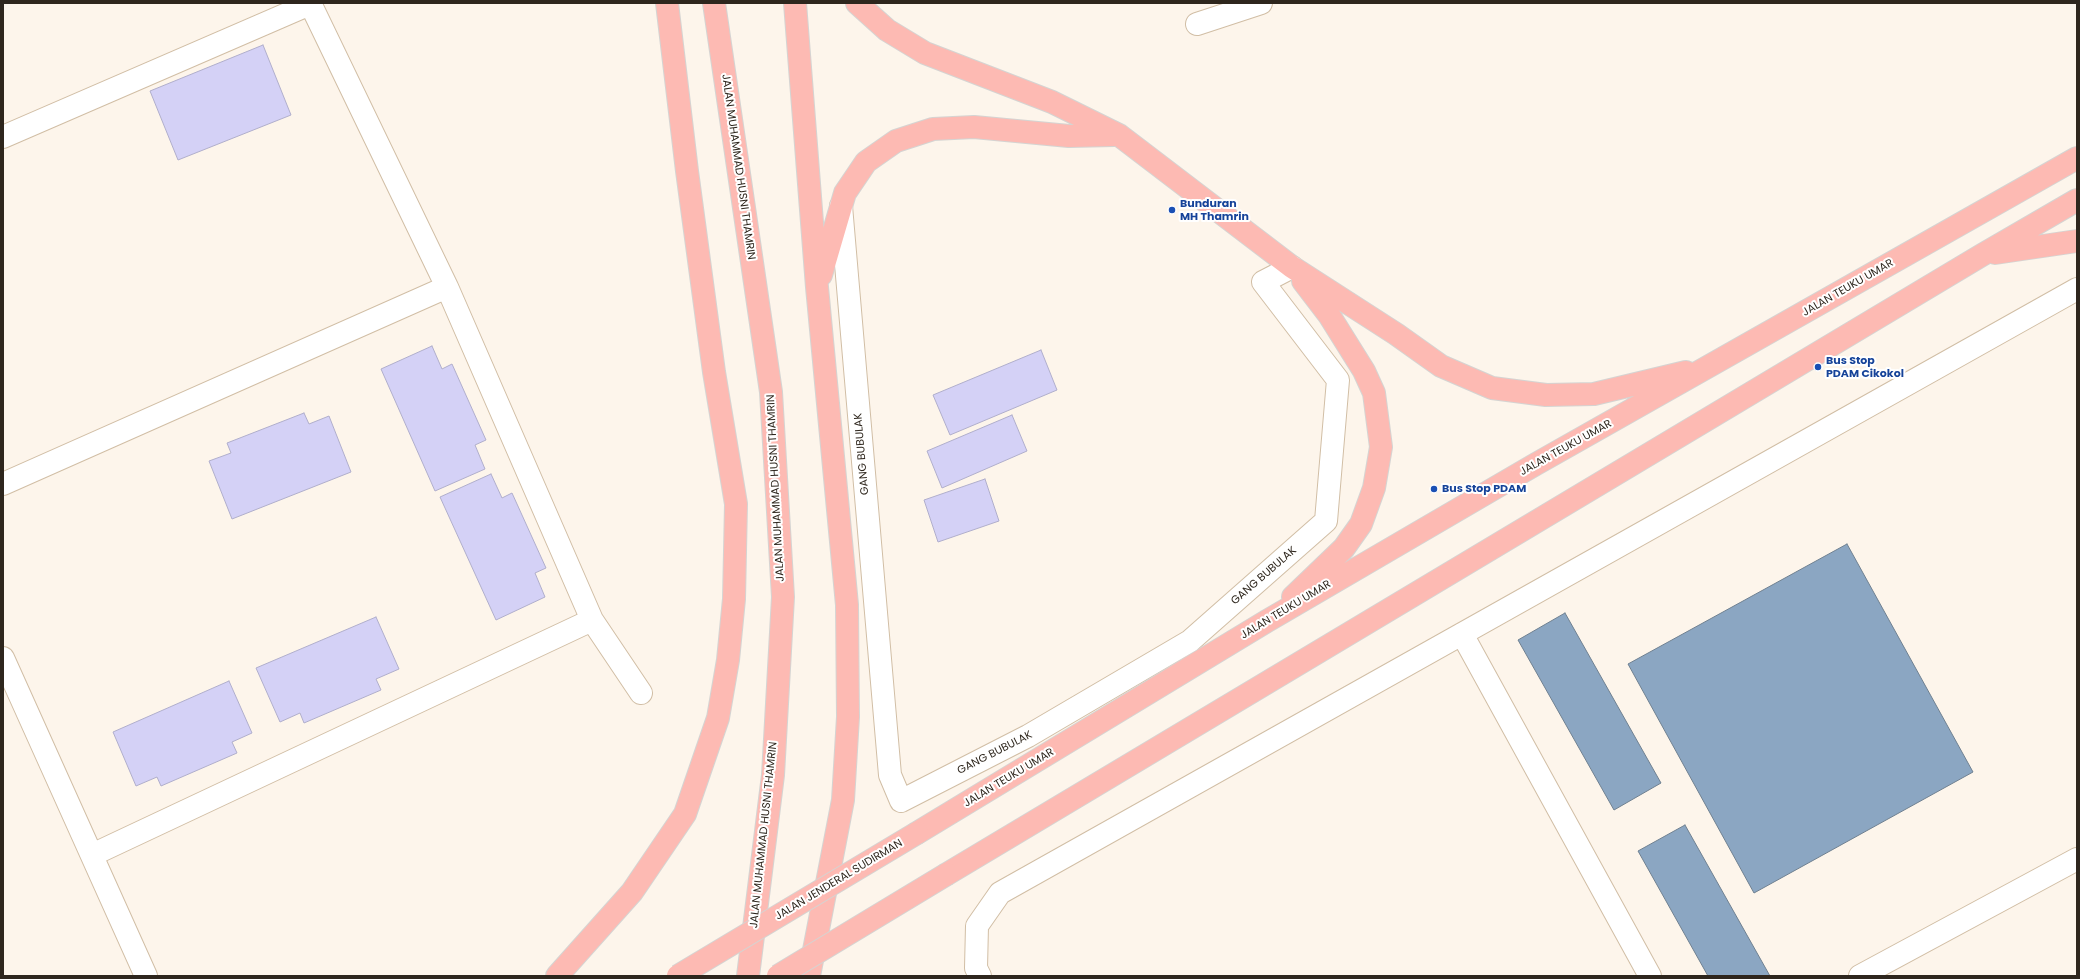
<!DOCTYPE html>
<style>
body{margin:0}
#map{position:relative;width:2080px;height:979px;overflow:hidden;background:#fdf5eb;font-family:Poppins,sans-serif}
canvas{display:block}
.frame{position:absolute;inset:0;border:4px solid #2e261d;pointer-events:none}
</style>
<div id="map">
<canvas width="2080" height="979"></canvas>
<div class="frame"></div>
</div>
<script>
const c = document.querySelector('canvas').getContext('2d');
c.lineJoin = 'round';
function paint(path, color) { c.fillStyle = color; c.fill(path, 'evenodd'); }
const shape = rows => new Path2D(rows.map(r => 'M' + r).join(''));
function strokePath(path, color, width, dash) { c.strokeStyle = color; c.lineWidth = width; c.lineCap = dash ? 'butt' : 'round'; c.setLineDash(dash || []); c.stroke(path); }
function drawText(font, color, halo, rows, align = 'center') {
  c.font = font + ' Poppins,sans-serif'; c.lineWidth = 4; c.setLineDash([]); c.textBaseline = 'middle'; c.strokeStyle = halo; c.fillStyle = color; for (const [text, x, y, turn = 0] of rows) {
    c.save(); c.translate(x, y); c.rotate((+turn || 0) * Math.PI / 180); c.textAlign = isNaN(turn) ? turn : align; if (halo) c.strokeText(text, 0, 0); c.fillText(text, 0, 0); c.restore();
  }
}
const water = shape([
 [1847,544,1973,772,1754,893,1628,664,1847,544],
 [1565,613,1661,783,1614,810,1518,640,1565,613],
 [1685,825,1770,976,1708,976,1638,851,1685,825]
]);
const building = shape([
 [263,45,291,115,178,160,150,91,263,45],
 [432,346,442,369,452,364,486,440,475,445,485,469,435,491,381,369,432,346],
 [1041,350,1057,390,950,435,933,395,1041,350],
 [304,413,309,424,329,416,351,472,232,519,209,461,231,453,227,443,304,413],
 [1012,415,1027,451,942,488,927,451,1012,415],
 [491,474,502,498,512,493,546,568,535,573,545,597,496,620,440,497,491,474],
 [985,479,999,521,938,542,924,500,985,479],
 [376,617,399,669,376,679,381,690,304,723,300,713,280,722,256,668,376,617],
 [229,681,252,733,232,742,237,753,161,786,157,777,136,786,113,732,229,681]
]);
const minor = shape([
 [310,3,447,287,592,620,641,693],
 [1197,24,1261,3],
 [3,137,310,4],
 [841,206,890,775,901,801,1028,736,1190,641,1326,521,1338,380,1263,282,1292,267],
 [3,484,447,287],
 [1462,634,1650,976],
 [3,658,146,976],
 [92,855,592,620],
 [980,976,976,968,977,926,1000,893,2077,289],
 [1860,976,2077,859]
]);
const major = shape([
 [714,3,771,392,783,597,773,775,748,976],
 [795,3,817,287,847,605,848,717,843,800,809,976],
 [857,3,887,30,925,53,1052,102,1119,135,1292,267,1396,334,1441,366,1492,388,1546,395,1594,394,1686,372],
 [1995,253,2077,241],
 [821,275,845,193,866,162,896,141,933,129,974,127,1069,136,1114,135],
 [1293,597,1344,548,1361,524,1374,488,1381,447,1374,393,1364,371,1329,315,1303,281],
 [917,833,1267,621,1536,464,2077,158],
 [947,874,1982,255,2077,200],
 [557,976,632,892,685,814,718,718,728,660,734,599,736,504,714,372,687,171,667,3]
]);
const majorBridge = shape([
 [678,976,917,833],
 [778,976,947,874]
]);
const markers = [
 [1172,210,4,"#1a4fb4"],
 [1818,367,4,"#1a4fb4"],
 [1434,489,4,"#1a4fb4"]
];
const streetNames = [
 ["JALAN MUHAMMAD HUSNI THAMRIN",738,167,82],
 ["JALAN TEUKU UMAR",1848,288,-30],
 ["JALAN TEUKU UMAR",1566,448,-29],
 ["GANG BUBULAK",862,454,-95],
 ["JALAN MUHAMMAD HUSNI THAMRIN",776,488,-93],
 ["GANG BUBULAK",1264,576,-41],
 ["JALAN TEUKU UMAR",1286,610,-31],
 ["GANG BUBULAK",995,753,-27],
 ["JALAN TEUKU UMAR",1009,778,-31],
 ["JALAN MUHAMMAD HUSNI THAMRIN",764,835,-84],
 ["JALAN JENDERAL SUDIRMAN",839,880,-31]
];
const transitNames = [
 ["Bunduran",1180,204],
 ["MH Thamrin",1180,217],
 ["Bus Stop",1826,361],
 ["PDAM Cikokol",1826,374],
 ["Bus Stop PDAM",1442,489]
];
paint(water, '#8ba6c2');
strokePath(water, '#6f8090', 1);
paint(building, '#d4d1f6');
strokePath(building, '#b0aecb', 1);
strokePath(minor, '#d1bea5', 24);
strokePath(major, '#d5d4d2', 24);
strokePath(minor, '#fff', 22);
strokePath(major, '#fdbab3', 22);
strokePath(majorBridge, '#d5d4d2', 24, []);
strokePath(majorBridge, '#fdbab3', 22);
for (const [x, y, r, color] of markers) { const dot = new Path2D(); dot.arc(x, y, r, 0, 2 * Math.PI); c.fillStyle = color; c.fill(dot); strokePath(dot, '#fff', 1.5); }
drawText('11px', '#2e261d', '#fff', streetNames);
drawText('bold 11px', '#164399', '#fff', transitNames, 'left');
</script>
